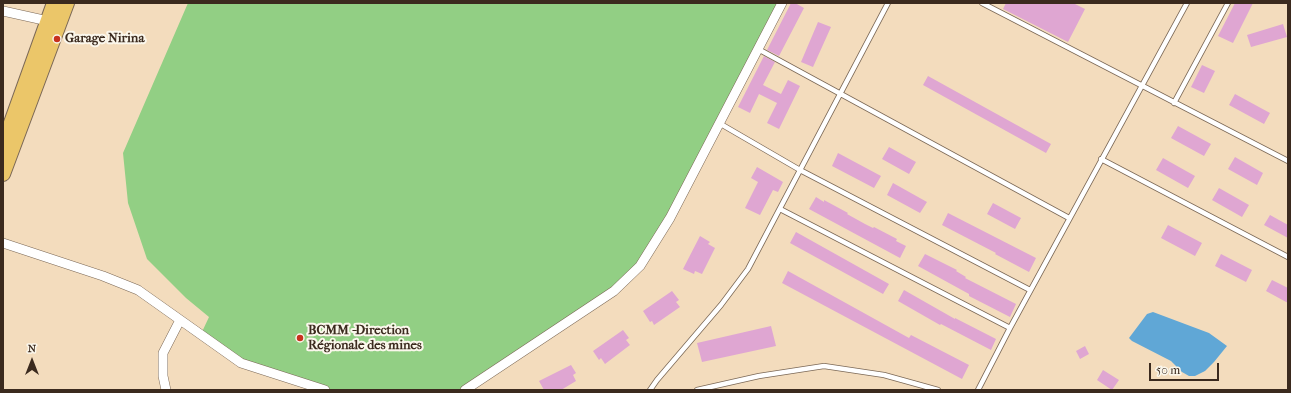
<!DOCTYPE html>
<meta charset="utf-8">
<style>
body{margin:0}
#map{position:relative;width:1291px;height:393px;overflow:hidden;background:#f3dcbd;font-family:"IM FELL French Canon",serif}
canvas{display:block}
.frame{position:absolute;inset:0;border:4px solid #3b2a1e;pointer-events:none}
.north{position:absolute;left:12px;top:341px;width:40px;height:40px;-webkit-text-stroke:3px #fbf7ec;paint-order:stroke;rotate:0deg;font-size:11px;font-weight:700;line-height:16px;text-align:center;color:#3b2a1e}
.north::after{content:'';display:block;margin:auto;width:14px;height:18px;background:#3b2a1e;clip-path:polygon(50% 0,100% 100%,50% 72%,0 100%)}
.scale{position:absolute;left:1149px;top:363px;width:70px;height:18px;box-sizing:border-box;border:2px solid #3b2a1e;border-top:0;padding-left:5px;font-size:12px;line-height:14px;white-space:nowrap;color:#3b2a1e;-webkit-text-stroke:3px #fbf7ec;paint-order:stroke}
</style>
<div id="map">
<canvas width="1291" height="393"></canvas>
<div class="frame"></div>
<div class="north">N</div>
<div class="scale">50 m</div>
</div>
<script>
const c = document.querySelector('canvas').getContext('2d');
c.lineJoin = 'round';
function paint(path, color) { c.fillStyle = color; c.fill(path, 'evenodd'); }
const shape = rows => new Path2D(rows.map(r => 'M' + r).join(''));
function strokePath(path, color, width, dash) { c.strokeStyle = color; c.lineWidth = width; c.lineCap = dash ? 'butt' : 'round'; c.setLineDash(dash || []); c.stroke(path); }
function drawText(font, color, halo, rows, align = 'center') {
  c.font = font + ' "IM FELL French Canon",serif'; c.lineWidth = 4; c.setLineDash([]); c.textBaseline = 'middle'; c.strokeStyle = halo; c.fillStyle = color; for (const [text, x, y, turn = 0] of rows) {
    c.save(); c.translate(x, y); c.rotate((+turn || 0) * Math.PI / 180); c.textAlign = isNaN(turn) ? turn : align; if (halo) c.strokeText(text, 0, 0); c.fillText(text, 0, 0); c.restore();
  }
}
const green = shape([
 [188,3,782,3,640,266,614,291,465,390,325,390,241,363,201,334,209,317,186,298,147,259,128,203,123,153]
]);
const water = shape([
 [1153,312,1209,333,1227,346,1214,362,1205,371,1195,376,1189,376,1182,372,1171,361,1132,341,1129,338,1147,314]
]);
const building = shape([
 [791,3,795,3,804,8,779,56,767,50],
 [1006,3,1073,3,1085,9,1068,42,1003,9],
 [1235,3,1253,3,1233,43,1218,36],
 [818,22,831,27,813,67,801,62],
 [1283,24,1287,37,1251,47,1247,35],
 [764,56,775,62,763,85,781,94,788,80,800,86,779,129,767,123,777,103,759,94,750,113,738,107],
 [1202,65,1215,71,1204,93,1191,87],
 [928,76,1051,144,1046,153,923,85],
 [1235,94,1270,113,1264,124,1229,105],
 [1178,126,1211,144,1204,156,1171,138],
 [889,147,916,162,909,174,882,159],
 [838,153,881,176,874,188,832,166],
 [1235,157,1263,173,1257,185,1228,169],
 [1163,158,1195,176,1188,188,1156,170],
 [757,167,783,182,778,192,773,190,760,215,745,208,758,182,751,178],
 [893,183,927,202,920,213,887,195],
 [1219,188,1249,205,1242,217,1212,200],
 [816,197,824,202,824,200,848,213,847,214,865,224,873,228,874,227,897,239,896,241,906,246,900,258,809,209],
 [993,203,1021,218,1015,229,987,214],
 [948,213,1036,258,1029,272,995,254,996,253,942,225],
 [1270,215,1288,225,1288,238,1264,225],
 [1168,225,1202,243,1195,256,1161,238],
 [796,232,889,284,883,294,790,243],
 [700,236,710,242,708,244,715,248,702,274,695,271,694,274,683,269],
 [925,254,957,270,956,271,966,277,965,278,1016,304,1010,317,969,296,969,294,918,266],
 [1221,254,1252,270,1246,282,1215,266],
 [788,271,909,338,911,335,969,365,962,379,782,283],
 [1272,280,1288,288,1288,303,1266,291],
 [904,290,955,319,955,318,996,339,991,350,941,324,940,325,898,301],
 [672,291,679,300,676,302,680,307,654,325,652,321,650,322,643,311],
 [771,326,776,346,702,362,697,343],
 [623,330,629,338,626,340,630,345,605,364,601,358,599,360,593,351],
 [1085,346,1089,354,1080,359,1076,351],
 [571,365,576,373,573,375,576,381,561,390,544,390,539,381],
 [1103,370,1119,380,1112,390,1097,380]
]);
const lane = shape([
 [982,3,1288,161],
 [758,49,1069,218],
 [1174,103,1228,3],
 [719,123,800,170,1030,290],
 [1101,159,1288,257],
 [780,209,1010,328],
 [650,390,657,380,721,305,748,269,888,3],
 [697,390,759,376,824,366,884,375,938,390],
 [978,390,1010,328,1187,3]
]);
const street = shape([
 [3,11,48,21],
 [3,243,103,276,138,290,241,363,325,390],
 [166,390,163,376,163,353,180,320],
 [465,390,614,291,640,266,670,218,782,3]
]);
const primary = shape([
 [3,145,54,3],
 [3,174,67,3]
]);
const markers = [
 [57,39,4,"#c8321e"],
 [300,338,4,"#c8321e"]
];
const poiNames = [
 ["Garage Nirina",65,39],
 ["BCMM -Direction",308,331],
 ["Régionale des mines",308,346]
];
paint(green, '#92cf84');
paint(water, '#60a7d6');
paint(building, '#dfa6d2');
strokePath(lane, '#7b6856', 6);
strokePath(street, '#7b6856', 10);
strokePath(primary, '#7b6856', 16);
strokePath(lane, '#fff', 4.5);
strokePath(street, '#fff', 9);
strokePath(primary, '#ebc669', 14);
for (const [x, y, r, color] of markers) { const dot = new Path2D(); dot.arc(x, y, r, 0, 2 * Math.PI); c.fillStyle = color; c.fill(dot); strokePath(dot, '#fbf7ec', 1.5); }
drawText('bold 13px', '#3b2a1e', '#fbf7ec', poiNames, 'left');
</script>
